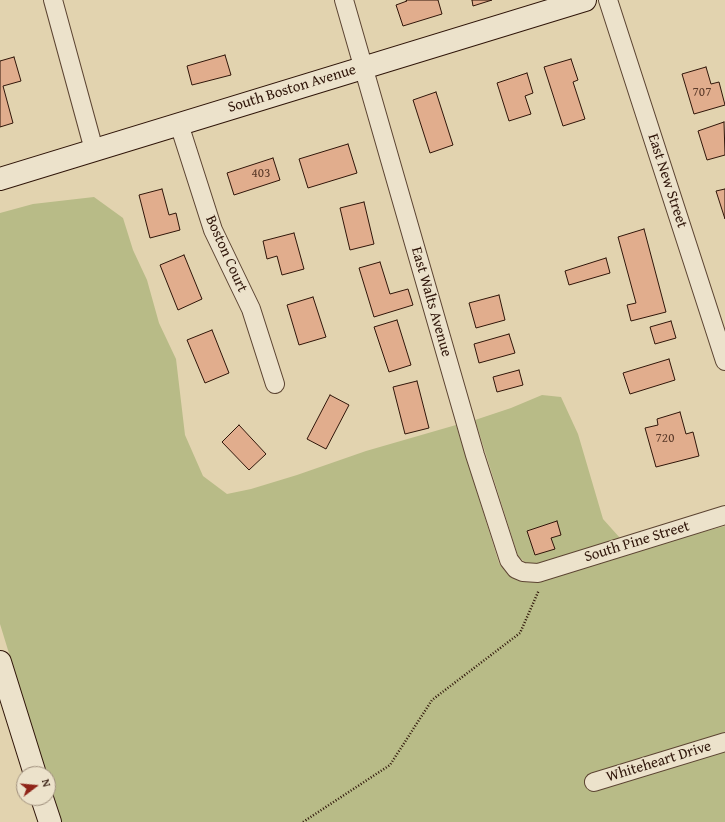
<!DOCTYPE html>
<style>
body{margin:0}
#map{position:relative;width:725px;height:822px;overflow:hidden;background:#e2d3af;font-family:"Gentium Book Plus",serif}
canvas{display:block}
.north{position:absolute;left:16px;top:766px;width:40px;height:40px;box-sizing:border-box;background:#ece2cb;border:1px solid #a0907d;border-radius:50%;rotate:74deg;font-size:11px;font-weight:700;line-height:16px;text-align:center;color:#2f1509}
.north::after{content:'';display:block;margin:auto;width:14px;height:18px;background:#8f2418;clip-path:polygon(50% 0,100% 100%,50% 72%,0 100%)}
</style>
<div id="map">
<canvas width="725" height="822"></canvas>
<div class="north">N</div>
</div>
<script>
const c = document.querySelector('canvas').getContext('2d');
c.lineJoin = 'round';
function paint(path, color) { c.fillStyle = color; c.fill(path, 'evenodd'); }
const shape = rows => new Path2D(rows.map(r => 'M' + r).join(''));
function strokePath(path, color, width, dash) { c.strokeStyle = color; c.lineWidth = width; c.lineCap = dash ? 'butt' : 'round'; c.setLineDash(dash || []); c.stroke(path); }
function drawText(font, color, halo, rows, align = 'center') {
  c.font = font + ' "Gentium Book Plus",serif'; c.lineWidth = 3; c.setLineDash([]); c.textBaseline = 'middle'; c.strokeStyle = halo; c.fillStyle = color; for (const [text, x, y, turn = 0] of rows) {
    c.save(); c.translate(x, y); c.rotate((+turn || 0) * Math.PI / 180); c.textAlign = isNaN(turn) ? turn : align; if (halo) c.strokeText(text, 0, 0); c.fillText(text, 0, 0); c.restore();
  }
}
const green = shape([
 [94,197,123,218,133,250,147,280,159,323,176,359,185,435,203,476,227,494,251,489,297,475,366,451,456,425,499,563,508,575,517,580,522,582,541,581,695,534,725,526,725,822,61,822,48,781,48,774,46,774,0,624,0,213,33,204],
 [542,395,561,397,578,434,603,519,620,538,537,564,526,563,518,556,475,420,511,408]
]);
const building = shape([
 [406,0,438,0,442,14,403,26,396,5,407,1,406,0],
 [472,0,492,0,473,6,472,0],
 [225,55,231,75,192,85,187,66,225,55],
 [14,57,21,81,3,86,13,123,0,127,0,61,14,57],
 [571,59,578,80,573,82,585,119,563,126,544,67,571,59],
 [706,67,711,84,719,82,725,105,694,114,682,74,706,67],
 [527,73,533,93,525,96,531,114,509,121,497,83,527,73],
 [436,92,453,145,430,153,413,100,436,92],
 [724,122,725,155,707,160,698,131,724,122],
 [348,144,357,173,308,188,299,159,348,144],
 [273,158,280,180,234,195,227,173,273,158],
 [162,189,169,215,176,213,180,230,150,238,139,195,162,189],
 [725,189,725,219,716,191,725,189],
 [364,202,374,244,350,250,340,208,364,202],
 [644,229,666,312,631,321,627,305,636,303,618,237,644,229],
 [294,233,304,269,282,275,277,256,267,259,263,241,294,233],
 [184,255,202,299,178,310,160,265,184,255],
 [606,258,610,273,569,285,565,271,606,258],
 [380,262,390,294,408,289,413,305,374,317,359,268,380,262],
 [499,295,505,320,476,328,469,303,499,295],
 [313,297,326,337,299,345,287,305,313,297],
 [397,320,411,365,389,372,374,327,397,320],
 [671,321,676,338,655,344,650,327,671,321],
 [212,330,229,373,205,383,187,340,212,330],
 [509,334,515,353,479,363,474,344,509,334],
 [669,359,675,380,630,394,623,373,669,359],
 [519,370,523,385,497,392,493,377,519,370],
 [417,381,429,428,405,434,393,387,417,381],
 [330,395,349,405,326,449,307,439,330,395],
 [680,412,686,434,693,432,699,456,656,467,645,428,658,425,657,419,680,412],
 [239,425,266,454,249,470,222,442,239,425],
 [557,521,561,535,551,538,555,549,535,555,527,531,557,521]
]);
const path = shape([
 [303,822,390,765,432,700,520,633,539,590]
]);
const street = shape([
 [53,0,94,150],
 [344,0,475,455,509,560,516,569,523,572,538,573,725,515],
 [608,0,725,361],
 [179,124,213,230,251,309,275,384],
 [594,782,725,742]
]);
const secondary = shape([
 [0,179,585,0],
 [0,662,35,774],
 [42,798,50,822]
]);
const numberNames = [
 ["707",702,93],
 ["403",261,174],
 ["720",665,439]
];
const streetNames = [
 ["South Boston Avenue",292,89,-17],
 ["East New Street",667,181,72],
 ["Boston Court",226,254,66],
 ["East Walts Avenue",431,302,74],
 ["South Pine Street",637,542,-17],
 ["Whiteheart Drive",659,762,-17]
];
paint(green, '#b8bb87');
paint(building, '#e1ad8d');
strokePath(building, '#2f1509', 1);
strokePath(street, '#5c4432', 20);
strokePath(secondary, '#2f1509', 24);
strokePath(path, '#2f1509', 2.5, [1, 2]);
strokePath(street, '#ece2cb', 18);
strokePath(secondary, '#ece2cb', 22);
drawText('13px', '#5c3b2a', null, numberNames);
drawText('15px', '#2f1509', '#ece2cb', streetNames);
</script>
